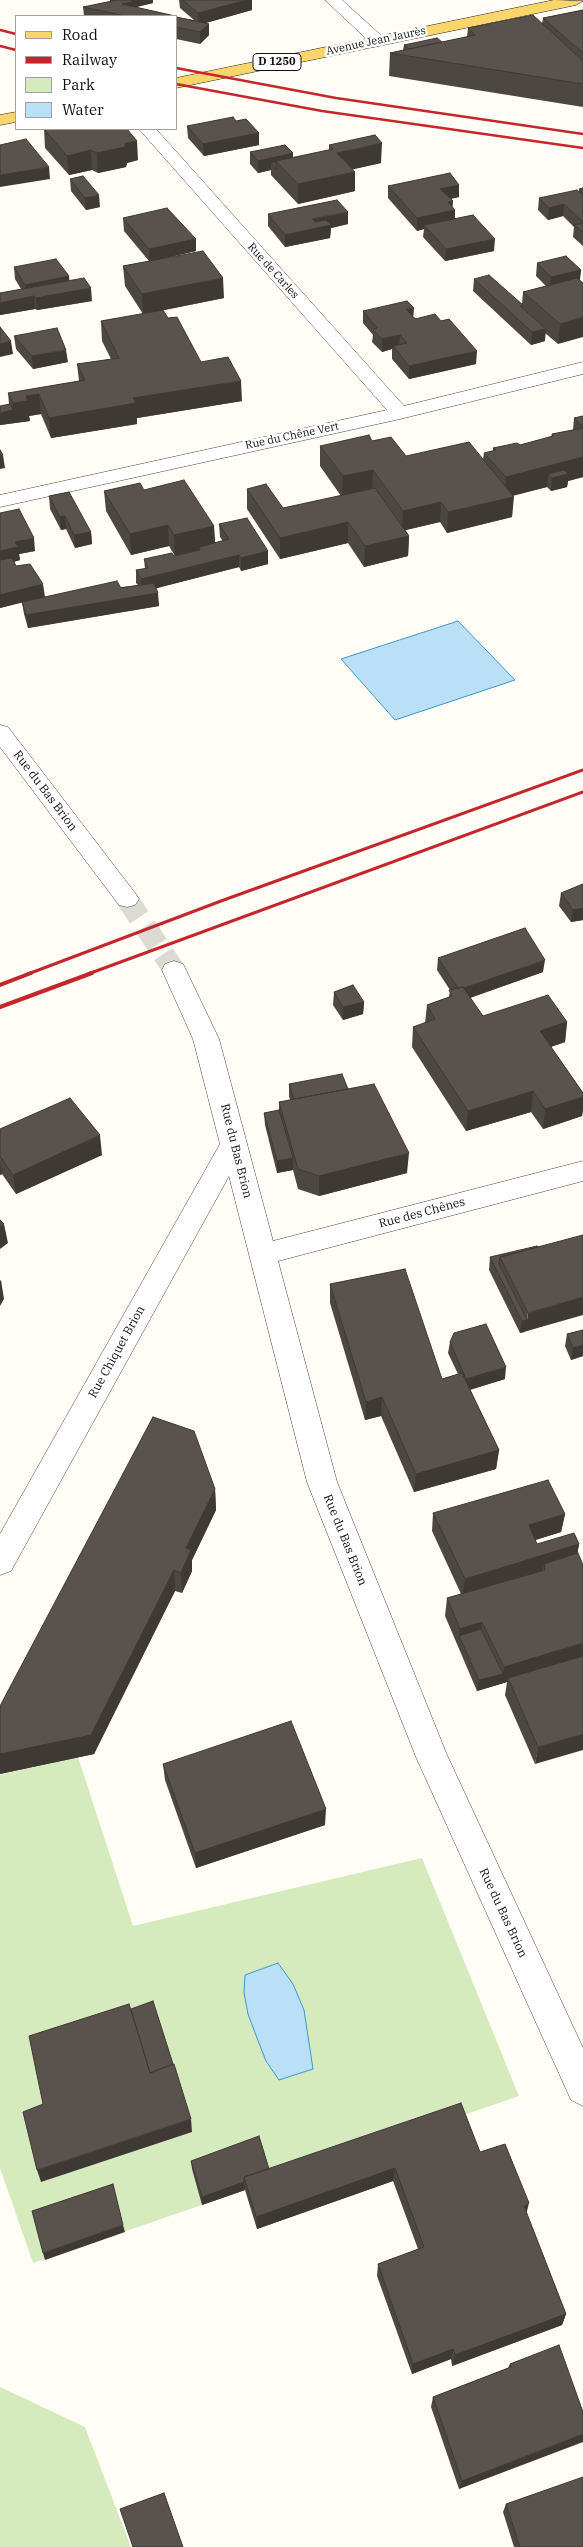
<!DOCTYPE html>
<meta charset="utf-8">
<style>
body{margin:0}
#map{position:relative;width:583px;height:2547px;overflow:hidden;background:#fffdf5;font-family:"IBM Plex Serif",serif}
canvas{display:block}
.legend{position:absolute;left:15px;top:15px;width:162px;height:115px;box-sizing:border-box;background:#fff;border:1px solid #a0a0a0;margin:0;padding:6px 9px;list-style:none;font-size:15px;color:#111}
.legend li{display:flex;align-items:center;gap:10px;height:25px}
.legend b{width:25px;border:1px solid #a0a0a0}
</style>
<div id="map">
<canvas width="583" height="2547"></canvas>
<ul class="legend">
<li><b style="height:6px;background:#f9d66b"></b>Road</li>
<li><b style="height:6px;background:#c4262e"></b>Railway</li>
<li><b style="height:14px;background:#d5ebbd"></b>Park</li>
<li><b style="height:14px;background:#b9e0f7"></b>Water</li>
</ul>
</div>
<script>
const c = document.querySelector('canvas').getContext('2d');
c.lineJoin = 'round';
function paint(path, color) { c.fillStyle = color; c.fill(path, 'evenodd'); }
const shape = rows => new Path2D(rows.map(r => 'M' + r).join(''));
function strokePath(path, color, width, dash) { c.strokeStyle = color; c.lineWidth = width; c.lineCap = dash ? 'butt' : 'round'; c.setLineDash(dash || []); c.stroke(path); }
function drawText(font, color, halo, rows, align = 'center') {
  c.font = font + ' "IBM Plex Serif",serif'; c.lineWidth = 5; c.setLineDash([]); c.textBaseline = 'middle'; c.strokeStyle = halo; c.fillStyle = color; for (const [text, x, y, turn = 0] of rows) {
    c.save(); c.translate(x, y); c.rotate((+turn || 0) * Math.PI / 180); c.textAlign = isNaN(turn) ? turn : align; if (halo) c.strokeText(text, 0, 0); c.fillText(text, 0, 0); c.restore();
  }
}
const green = shape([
 [78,1757,133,1926,422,1858,519,2096,33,2263,0,2168,0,1775],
 [0,2387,85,2427,131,2547,0,2547]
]);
const water = shape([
 [458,621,515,680,395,720,341,659,458,621],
 [278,1963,293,1984,304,2010,313,2069,279,2080,266,2061,257,2038,248,2014,244,1993,245,1975,278,1963]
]);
const streetTunnel = shape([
 [127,899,174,970]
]);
const street = shape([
 [325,0,342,0,384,38,386,41,384,44,372,44,325,0],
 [139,129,156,129,404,406,583,362,583,374,400,419,0,507,0,495,387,410,139,129],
 [0,725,8,727,135,893,139,899,135,905,127,907,119,905,0,747,0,725],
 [174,961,183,964,186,970,219,1039,273,1241,583,1161,583,1181,278,1261,337,1482,447,1755,583,2048,583,2106,571,2100,416,1757,307,1482,229,1176,11,1571,0,1575,0,1534,220,1144,193,1039,162,970,165,964,174,961]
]);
const primary = shape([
 [554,0,583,1,576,5,176,88,176,78,554,0],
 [16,112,16,122,0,125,0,115,16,112]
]);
const railFar2 = shape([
 [0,30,16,34],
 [0,46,16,50],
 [176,68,336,98,583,134],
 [176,84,322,111,583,148]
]);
const railFar1 = shape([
 [28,974,221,901,583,770],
 [88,974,583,792]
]);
const rail = shape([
 [0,985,31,973],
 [0,1007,92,973]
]);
const wall = shape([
 [110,0,153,0,153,3,135,7,175,16,84,16,83,7,110,2],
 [179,0,252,0,252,10,205,23,209,24,209,35,200,44,176,39,176,17,194,20,180,8],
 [583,10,583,107,389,76,390,53,403,50,404,45,442,42,467,37,468,28,542,24,543,18],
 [236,121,259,133,259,145,204,156,188,138,187,126],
 [44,129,138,160,127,163,126,167,98,173,92,170,69,175,45,148],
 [329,145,381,163,353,169,355,191,298,204,271,175,271,170,258,173,250,164,250,152,293,153,293,158,329,150],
 [70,179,100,207,86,210,71,191],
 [459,185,459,197,450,199,453,201,452,207,455,210,455,218,494,251,445,261,423,237,424,229,417,231,388,198,388,186],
 [583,188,583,246,573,237,574,227,563,216,548,220,538,210,539,198,579,191,579,189],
 [268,214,348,224,331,228,330,238,285,247,268,226],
 [123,218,196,239,196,251,164,258,224,298,160,311,168,318,201,362,242,401,137,418,137,424,51,438,41,414,29,416,30,421,0,425,9,404,8,393,79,381,77,364,111,359,102,341,101,321,143,314,125,286,123,266,149,261,124,231],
 [537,263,581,270,580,280,558,344,545,333,545,341,531,345,473,291,474,279,522,304,523,292,546,286,536,276],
 [14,267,69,276,69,280,92,301,37,310,35,309,0,315,0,293,21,289,15,279],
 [363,311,414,317,476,364,409,379,392,359,392,349,382,352,372,342,373,335,363,323],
 [14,336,68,362,33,369,16,349],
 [583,416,583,477,568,481,567,487,551,491,547,487,513,495,512,517,447,533,440,522,405,530,409,536,408,556,364,567,348,543,280,559,247,509,247,489,283,508,341,496,320,466,320,446,372,441,406,456,483,459,484,453,493,451,493,448,520,445,551,437,552,434,573,430,574,418],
 [144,490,214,526,215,543,223,541,220,537,219,524,268,551,268,564,241,571,239,567,156,588,159,606,28,628,24,614,22,602,0,608,0,513,35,551,19,554,20,560,14,562,16,566,45,597,138,585,136,583,136,570,145,569,144,559,175,556,169,546,131,555,106,511,104,491],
 [49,496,91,532,92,544,75,548,66,529,61,530,50,509],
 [583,884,583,920,571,922,559,906,561,893],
 [438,958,543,972,470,998,483,1016,567,1022,565,1042,551,1047,583,1093,583,1109,582,1116,543,1129,531,1112,466,1131,412,1047,413,1027,425,1023,427,1005,449,997,450,990,437,970],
 [334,992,364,1002,363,1014,343,1020,333,1005],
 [289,1084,348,1089,407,1173,319,1196,298,1189,293,1170,277,1173,265,1125,264,1113,279,1110,279,1102,290,1100,289,1096],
 [0,1129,102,1155,16,1194,2,1174,0,1175],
 [538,1247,525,1332,520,1333,489,1270,490,1257],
 [330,1284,442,1379,458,1374,448,1353,450,1342,505,1379,470,1390,499,1450,496,1469,414,1492,381,1416,365,1420,330,1303],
 [583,1330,583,1356,571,1360,565,1346,567,1334],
 [215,1489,216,1510,192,1560,192,1571,182,1593,175,1591,94,1754,0,1774],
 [433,1513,565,1514,561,1532,535,1540,537,1544,579,1544,535,1764,505,1695,507,1682,477,1691,445,1616,447,1598,461,1594,432,1531],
 [163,1764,325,1825,196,1868,165,1780],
 [480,2152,526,2212,566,2314,562,2325,452,2366,451,2359,412,2374,377,2276,378,2264,418,2249,393,2181,257,2229,245,2190,202,2205,192,2169,191,2161,269,2169],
 [510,2364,583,2412,459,2489,431,2407,433,2397,508,2368],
 [506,2504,583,2547,514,2547,503,2512]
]);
const shadedWall = shape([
 [128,0,153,0,153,3,133,8,133,14,122,16,122,4],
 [247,0,252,0,252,10,199,25,198,13],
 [209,24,209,35,200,44,200,32],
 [259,133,259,145,204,156,203,144],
 [137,141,138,160,127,163,126,167,98,173,97,153,125,143],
 [382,143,381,163,337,173,337,153],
 [91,150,92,170,69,175,67,156],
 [293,153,293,165,276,161,271,163,271,170,258,173,258,161],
 [49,167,50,179,0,187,0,175],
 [355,172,355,191,298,204,298,184],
 [459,185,459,197,440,201,440,189],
 [99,195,100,207,86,210,85,198],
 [453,201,452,211,455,210,454,223,424,225,424,229,417,231,417,218,448,202],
 [564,204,563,216,548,220,549,208],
 [348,212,348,224,331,228,330,238,285,247,285,235,312,219],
 [196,239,196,251,149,262,149,249],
 [495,239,494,251,445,261,446,249],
 [581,270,579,282,549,290,551,277],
 [69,276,70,289,26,298,25,285],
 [223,278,224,298,143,314,142,294],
 [91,288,92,301,37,310,36,298],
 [34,296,35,309,0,315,0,303],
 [414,308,413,320,406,309],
 [583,317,583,337,558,344,560,324],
 [546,329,545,341,531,345,532,332],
 [400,335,399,347,393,346,392,349,382,352,382,339],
 [11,341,13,354,0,357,0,344],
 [66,350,68,362,33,369,32,356],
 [477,351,476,364,409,379,409,366],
 [241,381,242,401,137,418,137,424,51,438,49,418,133,398],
 [39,394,41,414,29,416,30,421,0,425,0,413,13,410,13,403,26,396],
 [3,455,5,468,0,469,0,456],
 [583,457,583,477,568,481,567,487,551,491,552,478,548,474,547,487,505,498,506,477],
 [373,470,372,490,342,497,343,476],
 [514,497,512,517,447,533,448,512],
 [441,502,440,522,402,531,403,511],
 [65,516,66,529,61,530,60,517],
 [348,522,348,543,280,559,280,538],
 [168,525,169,546,131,555,130,534],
 [214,526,215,547,199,547,199,550,175,556,174,535],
 [91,532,92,544,75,548,74,535],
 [409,536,408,556,364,567,365,546],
 [34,538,35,551,19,554,20,560,0,565,0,551,15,542],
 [268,551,268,564,241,571,241,558],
 [239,555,239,567,142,592,141,579],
 [43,584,45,597,0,608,0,595],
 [158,593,159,606,28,628,26,615],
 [583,908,583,920,571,922,573,910],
 [545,960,543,972,458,1002,459,990],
 [364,1002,363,1014,343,1020,343,1007],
 [567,1022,565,1042,538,1051,540,1031],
 [533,1091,531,1112,466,1131,468,1111],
 [583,1097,583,1109,582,1116,543,1129,545,1109],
 [100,1135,102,1155,16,1194,13,1175],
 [409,1153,407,1173,319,1196,319,1176],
 [293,1158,293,1170,277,1173,277,1161],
 [0,1163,2,1174,0,1175],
 [4,1224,8,1243,0,1249,0,1227],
 [1,1280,4,1299,0,1306,0,1281],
 [583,1297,583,1315,520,1333,522,1321,527,1320,528,1313],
 [583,1345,583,1356,571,1360,573,1348],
 [506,1367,505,1379,465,1391,466,1379],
 [382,1397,381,1416,365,1420,366,1402],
 [499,1450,496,1469,414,1492,416,1474],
 [215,1489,216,1510,192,1560,192,1571,182,1593,181,1573,186,1548],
 [565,1514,561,1532,526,1543,529,1525],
 [579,1544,576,1562,544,1564,542,1572,462,1597,465,1579],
 [174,1570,175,1591,94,1754,0,1774,0,1754],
 [482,1622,480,1640,459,1636,460,1629],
 [583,1643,583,1659,508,1678,507,1682,477,1691,479,1680,503,1674,504,1667],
 [583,1734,583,1750,535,1764,538,1747],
 [326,1809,325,1825,196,1868,195,1853],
 [191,2119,192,2132,41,2182,37,2170],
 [395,2168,393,2181,257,2229,256,2217],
 [244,2182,245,2190,202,2205,202,2197],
 [529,2203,526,2215,524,2206],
 [123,2225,125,2232,45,2260,43,2253],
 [566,2314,562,2325,452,2366,455,2355],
 [453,2349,451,2359,412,2374,413,2364],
 [583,2434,583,2442,459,2489,462,2481]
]);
const building = shape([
 [117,0,131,0,133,2,122,4,175,16,125,16,83,7,117,0],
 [183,0,247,0,198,13,183,0],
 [583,10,583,53,543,18,583,10],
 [533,15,583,61,583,84,390,53,475,35,468,28,533,15],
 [176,17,209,24,200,32,176,27,176,17],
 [437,38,442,42,409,49,404,45,437,38],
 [233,117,236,121,246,119,259,133,203,144,187,126,233,117],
 [44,129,127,129,137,141,125,143,125,147,97,153,91,150,67,156,44,129],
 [375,135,382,143,337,153,355,172,298,184,276,161,333,149,329,145,375,135],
 [26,139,49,167,0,175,0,145,26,139],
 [285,145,293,153,258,161,250,152,285,145],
 [276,162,276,169,271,163,276,162],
 [450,173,459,185,440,189,453,201,448,202,455,210,417,218,388,186,450,173],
 [83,176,99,195,85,198,70,179,83,176],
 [583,188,583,193,579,189,583,188],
 [577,190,583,195,583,222,564,204,549,208,539,198,577,190],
 [337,200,348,212,312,219,315,222,326,220,331,225,285,235,268,214,337,200],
 [167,208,196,239,149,249,123,218,167,208],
 [473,215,495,239,446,249,424,225,473,215],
 [583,223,583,232,574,225,583,223],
 [203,251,223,278,142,294,123,266,203,251],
 [566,256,581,270,551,277,537,263,566,256],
 [56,259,69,276,25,285,14,267,56,259],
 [489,275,523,305,520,306,546,329,532,332,474,279,489,275],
 [84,278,91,288,36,298,34,296,0,303,0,293,84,278],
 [577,278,583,283,583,317,560,324,523,292,577,278],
 [407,301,414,308,406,309,415,319,435,314,441,321,449,319,477,351,409,366,393,346,407,343,400,335,382,339,373,330,377,328,363,311,407,301],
 [163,310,168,318,177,317,201,362,228,357,241,381,133,398,136,403,49,418,39,394,26,396,28,401,13,403,8,393,85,380,77,364,119,358,101,321,163,310],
 [0,327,11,341,0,344,0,327],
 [57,328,66,350,32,356,14,336,57,328],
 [10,404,13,410,0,413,0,406,10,404],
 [583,416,583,427,574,418,583,416],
 [583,428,583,457,506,477,484,453,496,450,493,448,517,443,520,445,553,436,552,434,583,428],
 [369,435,372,441,391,437,406,456,469,442,514,497,448,512,441,502,403,511,373,470,343,476,320,446,369,435],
 [0,450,3,455,0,456,0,450],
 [564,470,568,474,552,478,548,474,564,470],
 [184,480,214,526,174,535,168,525,130,534,104,491,140,483,144,490,184,480],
 [266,484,283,508,375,488,409,536,365,546,348,522,280,538,247,489,266,484],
 [69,492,91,532,74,535,65,516,60,517,49,496,69,492],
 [19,509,34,538,15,542,18,547,0,551,0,513,19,509],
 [247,518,268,551,241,558,239,555,141,579,136,570,148,568,144,559,172,553,174,556,200,550,199,547,229,539,219,524,247,518],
 [12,558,16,566,30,564,43,584,0,595,0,560,12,558],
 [117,581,121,588,154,583,158,593,26,615,22,602,117,581],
 [583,884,583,908,573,910,561,893,583,884],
 [525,928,545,960,464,988,463,987,458,988,438,958,525,928],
 [353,985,364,1002,343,1007,334,992,353,985],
 [463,987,483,1016,548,995,567,1022,540,1031,583,1093,583,1097,545,1109,533,1091,468,1111,413,1027,435,1019,427,1005,452,996,449,990,463,987],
 [342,1074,348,1089,294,1099,289,1084,342,1074],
 [374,1084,409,1153,319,1176,298,1169,279,1102,374,1084],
 [70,1098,100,1135,13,1175,0,1156,0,1129,70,1098],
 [279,1110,293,1158,277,1161,264,1113,279,1110],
 [0,1220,4,1224,0,1227,0,1220],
 [583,1235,583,1297,528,1313,500,1257,583,1235],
 [537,1246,538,1247,500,1257,499,1264,527,1320,522,1321,490,1257,537,1246],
 [405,1269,442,1379,462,1373,499,1450,416,1474,382,1397,366,1402,330,1284,405,1269],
 [486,1324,506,1367,466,1379,450,1342,454,1333,486,1324],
 [583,1330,583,1345,573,1348,567,1334,583,1330],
 [153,1417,194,1431,215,1489,186,1548,191,1550,181,1573,174,1570,91,1735,0,1754,0,1706,153,1417],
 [548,1480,565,1514,529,1525,537,1544,574,1533,579,1544,465,1579,433,1513,548,1480],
 [578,1553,583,1565,583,1643,504,1667,482,1622,460,1629,447,1598,545,1570,544,1564,578,1553],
 [481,1629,503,1674,479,1680,459,1636,481,1629],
 [583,1656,583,1734,538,1747,508,1678,583,1656],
 [291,1721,326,1809,195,1853,163,1764,291,1721],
 [153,2001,173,2064,150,2073,131,2009,153,2001],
 [129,2004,150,2073,174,2064,191,2119,37,2170,23,2112,43,2104,29,2036,129,2004],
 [461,2103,480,2152,505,2144,529,2203,524,2206,566,2314,455,2355,453,2349,413,2364,378,2264,424,2247,395,2168,256,2217,244,2177,461,2103],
 [259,2136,269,2169,244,2177,244,2182,202,2197,191,2161,259,2136],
 [113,2184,123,2225,43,2253,32,2211,113,2184],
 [559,2345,583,2412,583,2434,462,2481,433,2397,511,2367,510,2364,559,2345],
 [583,2477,583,2547,520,2547,506,2504,583,2477],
 [164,2493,183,2547,133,2547,120,2509,164,2493]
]);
const farStreetnames = [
 ["Avenue Jean Jaurès",376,41,-12],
 ["Rue de Carles",273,271,48],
 ["Rue du Chêne Vert",292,436,-12]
];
const shields = [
 [277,62,48]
];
const shieldNames = [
 ["D 1250",277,62]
];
const streetNames = [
 ["Rue du Bas Brion",45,791,53],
 ["Rue du Bas Brion",236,1151,76],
 ["Rue des Chênes",422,1213,-15],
 ["Rue Chiquet Brion",117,1352,-61],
 ["Rue du Bas Brion",345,1540,68],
 ["Rue du Bas Brion",503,1913,65]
];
paint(green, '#d5ebbd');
paint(water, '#b9e0f7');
strokePath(water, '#3f96cf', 1);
strokePath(streetTunnel, '#dbdad3', 22, [22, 11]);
strokePath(street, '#444', 1);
strokePath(primary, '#222', 1);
paint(street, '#fff');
paint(primary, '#f9d66b');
strokePath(railFar2, '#c4262e', 2.5);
strokePath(railFar1, '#c4262e', 3);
strokePath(rail, '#c4262e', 4);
paint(wall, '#4d4742');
paint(shadedWall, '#3f3936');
paint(building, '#5a524d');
strokePath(building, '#3f3936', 1);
drawText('11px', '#111', '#fff', farStreetnames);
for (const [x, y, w] of shields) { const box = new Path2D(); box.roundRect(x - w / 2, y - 8.5, w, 17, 4); c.fillStyle = '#fff'; c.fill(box); strokePath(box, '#111', 1); }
drawText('bold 11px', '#111', null, shieldNames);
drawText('12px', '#111', '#fff', streetNames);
</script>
